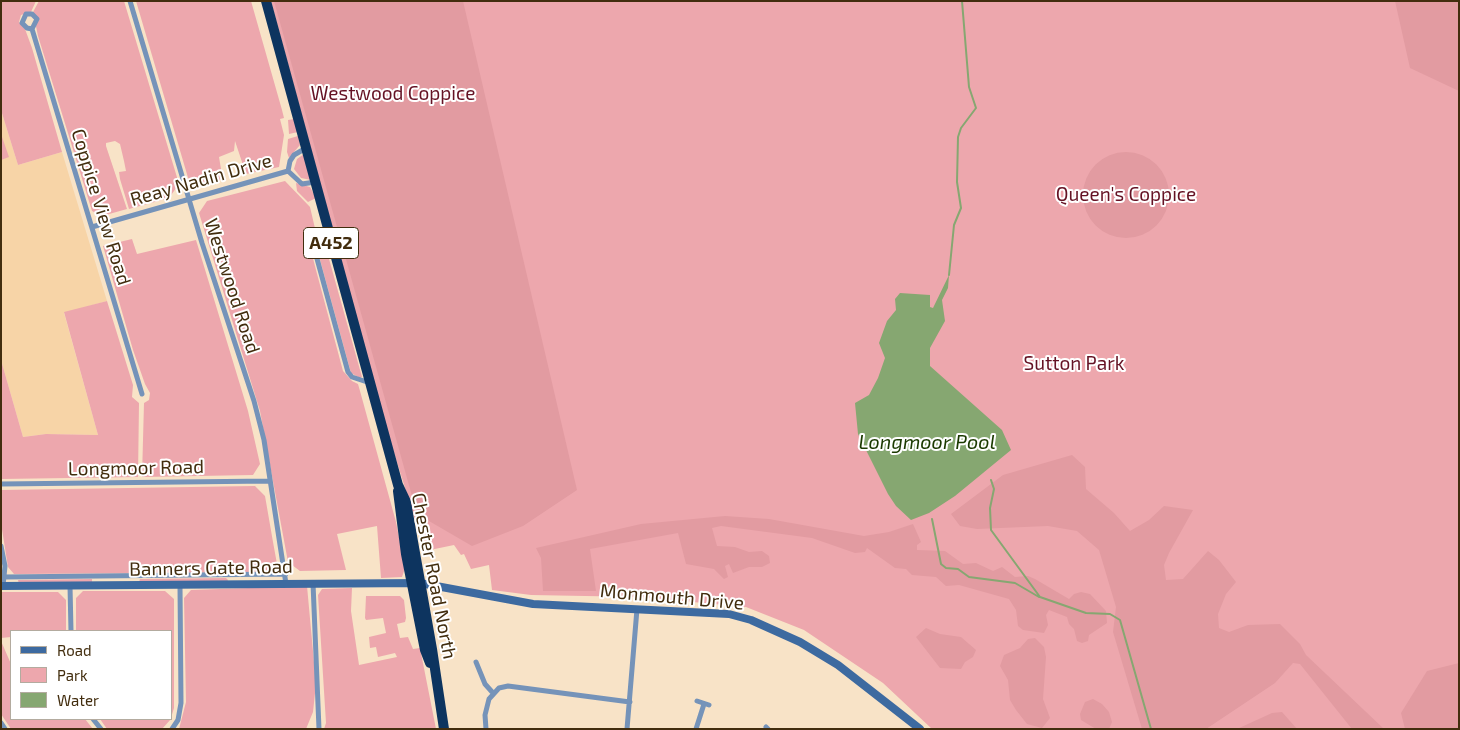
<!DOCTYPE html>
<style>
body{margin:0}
#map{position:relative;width:1460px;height:730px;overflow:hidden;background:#f8e3c7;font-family:"Exo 2",sans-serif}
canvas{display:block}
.frame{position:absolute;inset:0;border:2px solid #422d0e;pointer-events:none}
.legend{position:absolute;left:10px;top:630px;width:162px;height:90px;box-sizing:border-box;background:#fff;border:1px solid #b3ab9f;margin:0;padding:6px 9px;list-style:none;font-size:15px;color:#422d0e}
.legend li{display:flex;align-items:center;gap:10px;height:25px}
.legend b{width:25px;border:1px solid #b3ab9f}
</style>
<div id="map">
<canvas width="1460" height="730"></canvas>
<div class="frame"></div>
<ul class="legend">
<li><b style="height:6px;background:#3d6aa0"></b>Road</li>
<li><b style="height:14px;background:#eda7ad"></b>Park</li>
<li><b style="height:14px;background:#86a771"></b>Water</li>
</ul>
</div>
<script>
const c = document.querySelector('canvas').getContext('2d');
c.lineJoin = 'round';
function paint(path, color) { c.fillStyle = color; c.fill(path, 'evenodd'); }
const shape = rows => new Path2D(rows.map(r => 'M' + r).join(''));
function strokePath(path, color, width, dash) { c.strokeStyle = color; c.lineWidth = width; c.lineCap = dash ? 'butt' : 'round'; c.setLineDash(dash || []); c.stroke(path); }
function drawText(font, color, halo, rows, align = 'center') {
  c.font = font + ' "Exo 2",sans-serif'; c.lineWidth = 4; c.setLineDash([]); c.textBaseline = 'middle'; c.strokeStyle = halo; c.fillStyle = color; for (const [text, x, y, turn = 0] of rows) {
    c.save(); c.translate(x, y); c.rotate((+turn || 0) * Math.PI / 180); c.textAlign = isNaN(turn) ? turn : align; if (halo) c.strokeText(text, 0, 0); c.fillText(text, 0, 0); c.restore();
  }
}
const built = shape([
 [1,110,18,165,62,152,107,301,64,313,98,435,46,434,23,437,1,360]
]);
const green = shape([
 [1,1,36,1,31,12,21,15,19,22,25,29,32,48,62,152,18,165,1,110],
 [39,1,124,1,179,184,169,198,129,209,120,179,119,172,126,171,124,161,120,144,115,141,106,143,106,146,127,209,102,216,92,211,38,36,33,12],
 [136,1,251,1,282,110,284,118,280,119,284,135,279,167,246,174,235,141,234,151,219,157,222,175,219,182,201,187,189,181],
 [271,1,1459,1,1459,729,932,729,883,683,804,630,746,607,640,597,531,595,492,590,489,565,471,569,464,554,461,555,454,545,425,551,388,434],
 [294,119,298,132,289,134,288,120],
 [1,134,9,157,1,160],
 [298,136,300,145,289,158,287,152,288,139],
 [304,154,311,180,301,178,294,169,297,159],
 [285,181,310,207,317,237,308,239,316,270,343,371,352,381,358,384,360,391,396,522,405,568,402,577,381,578,377,526,337,534,346,570,300,571,288,562,260,411,199,213,207,201],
 [296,183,310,187,316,198,308,202,297,191],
 [132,239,137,254,196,240,248,411,260,464,253,475,142,477,144,403,149,400,150,393,145,384,133,350,103,246],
 [324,241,362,377,360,378,351,373,316,245,317,242],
 [107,301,133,385,132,397,139,403,138,477,1,479,1,360,23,437,46,434,98,435,64,312],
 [255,486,265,496,273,542,277,564,270,572,20,574,14,574,8,567,1,523,1,490],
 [226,578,228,580,227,583,139,582,140,579],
 [92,579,92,584,19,584,18,580],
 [307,586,316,684,313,712,306,729,179,729,186,702,184,598,191,590],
 [352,588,351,611,359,665,397,657,395,653,378,657,376,647,370,648,369,637,386,633,383,618,366,620,365,618,366,596,400,596,404,600,406,618,405,622,397,624,400,638,408,637,413,649,420,648,436,729,324,729,326,723,318,595,322,589],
 [83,591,165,591,174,599,174,708,171,718,171,631,76,631,76,598],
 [1,592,58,592,66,600,66,631,11,631,11,637,1,638],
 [1,641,11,664,11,719,85,719,93,729,11,729,1,714],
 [100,719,171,719,162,729,107,729]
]);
const forest = shape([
 [274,1,463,1,577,490,523,526,472,546,417,514],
 [1395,1,1459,1,1459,91,1410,68],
 '1083 195a43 43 0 1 1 86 0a43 43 0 1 1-86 0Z',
 [1072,455,1085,467,1086,489,1114,513,1130,531,1149,520,1164,506,1193,510,1169,553,1164,565,1166,580,1183,579,1208,551,1219,560,1236,582,1226,594,1218,614,1219,628,1229,632,1248,625,1280,624,1300,644,1306,655,1384,729,1352,729,1300,664,1293,663,1275,683,1206,729,1142,729,1113,632,1116,607,1099,550,1077,531,1048,526,977,529,960,526,951,514,1003,475],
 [725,516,769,519,864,536,889,532,913,524,921,542,917,545,917,550,945,551,963,564,976,563,993,571,1002,567,1015,577,1028,576,1035,579,1069,599,1074,594,1081,592,1090,594,1106,611,1107,623,1089,635,1088,641,1082,643,1077,641,1074,629,1069,624,1067,617,1049,610,1046,615,1048,625,1044,633,1023,630,1018,626,1016,610,1009,599,959,585,946,586,936,577,912,575,906,569,895,568,867,548,865,552,855,553,812,538,721,526,712,528,717,546,735,547,749,552,762,551,769,556,770,563,762,567,749,567,733,573,729,564,725,566,728,577,724,579,714,569,686,564,678,533,590,549,596,591,543,591,541,558,536,548,641,524],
 [926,628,940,634,961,637,976,650,973,657,965,662,961,669,940,668,916,637],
 [1035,638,1044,647,1046,657,1043,699,1050,718,1042,728,1027,724,1016,710,1010,700,1008,680,1000,666,1004,655,1020,648,1028,639],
 [1459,663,1459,729,1405,729,1401,713,1427,671],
 [1093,699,1102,704,1109,712,1112,722,1109,729,1096,729,1081,720,1080,714,1085,702],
 [1282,712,1297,729,1237,729,1272,713]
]);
const water = shape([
 [949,275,948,288,942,300,945,321,930,348,930,366,1002,430,1011,450,955,496,929,513,911,520,896,506,888,494,858,434,855,403,869,395,878,378,885,358,879,343,887,321,896,310,895,299,900,293,930,295,930,307,933,308]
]);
const stream = shape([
 [949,275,954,225,961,208,957,182,958,137,961,128,976,108,969,87,962,1],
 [991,480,994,489,990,508,991,530,1040,597,1086,613,1110,614,1120,620,1151,729],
 [932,519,941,564,946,568,958,569,969,577,1015,583,1039,597]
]);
const street = shape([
 [130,1,202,243,254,401,264,440,286,584],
 [32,29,27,28,22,23,26,14,32,14,37,19,32,29,142,394],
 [306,148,294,155,290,161,288,171,302,184,315,182],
 [92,227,288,171],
 [329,237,315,240,313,244,348,372,352,377,370,383],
 [1,484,270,481],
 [1,546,5,566,3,586],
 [4,577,286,574],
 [313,583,319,729],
 [70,586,71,631],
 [476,662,485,684,493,693],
 [697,701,709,705],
 [93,719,101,729],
 [1,723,5,729],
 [766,727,768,729],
 [172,729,178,720,181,703,180,586],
 [486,729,485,715,489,699,499,688,508,686,630,702],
 [627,729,637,609],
 [696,729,704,704]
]);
const secondary = shape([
 [1,586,420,583,533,604,729,614,751,620,800,642,838,665,920,729]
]);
const highway = shape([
 [266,1,398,485,406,502,432,649,444,729],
 [398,491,406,554,425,650,430,663]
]);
const shields = [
 [331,243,55]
];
const shieldNames = [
 ["A452",331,243]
];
const parkNames = [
 ["Westwood Coppice",393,94],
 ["Queen's Coppice",1126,195],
 ["Sutton Park",1074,364]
];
const streetNames = [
 ["Reay Nadin Drive",201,180,-16],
 ["Coppice View Road",101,207,73],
 ["Westwood Road",232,286,72],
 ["Longmoor Road",136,468,-1],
 ["Banners Gate Road",211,568,-1],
 ["Chester Road North",434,576,79],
 ["Monmouth Drive",672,597,5]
];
const waterNames = [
 ["Longmoor Pool",927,442]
];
paint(built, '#f7d4a7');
paint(green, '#eda7ad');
paint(forest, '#e29ba1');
paint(water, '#86a771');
strokePath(stream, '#86a771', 2);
strokePath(street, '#7593b9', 5);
strokePath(secondary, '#3d6aa0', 8);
strokePath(highway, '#0d345f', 10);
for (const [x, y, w] of shields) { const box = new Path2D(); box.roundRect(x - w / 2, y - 15.5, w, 31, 4); c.fillStyle = '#fff'; c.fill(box); strokePath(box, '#422d0e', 1); }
drawText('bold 18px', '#422d0e', null, shieldNames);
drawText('19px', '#651224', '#fff', parkNames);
drawText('19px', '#422d0e', '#fff', streetNames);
drawText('italic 20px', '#1b3a00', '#fff', waterNames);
</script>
